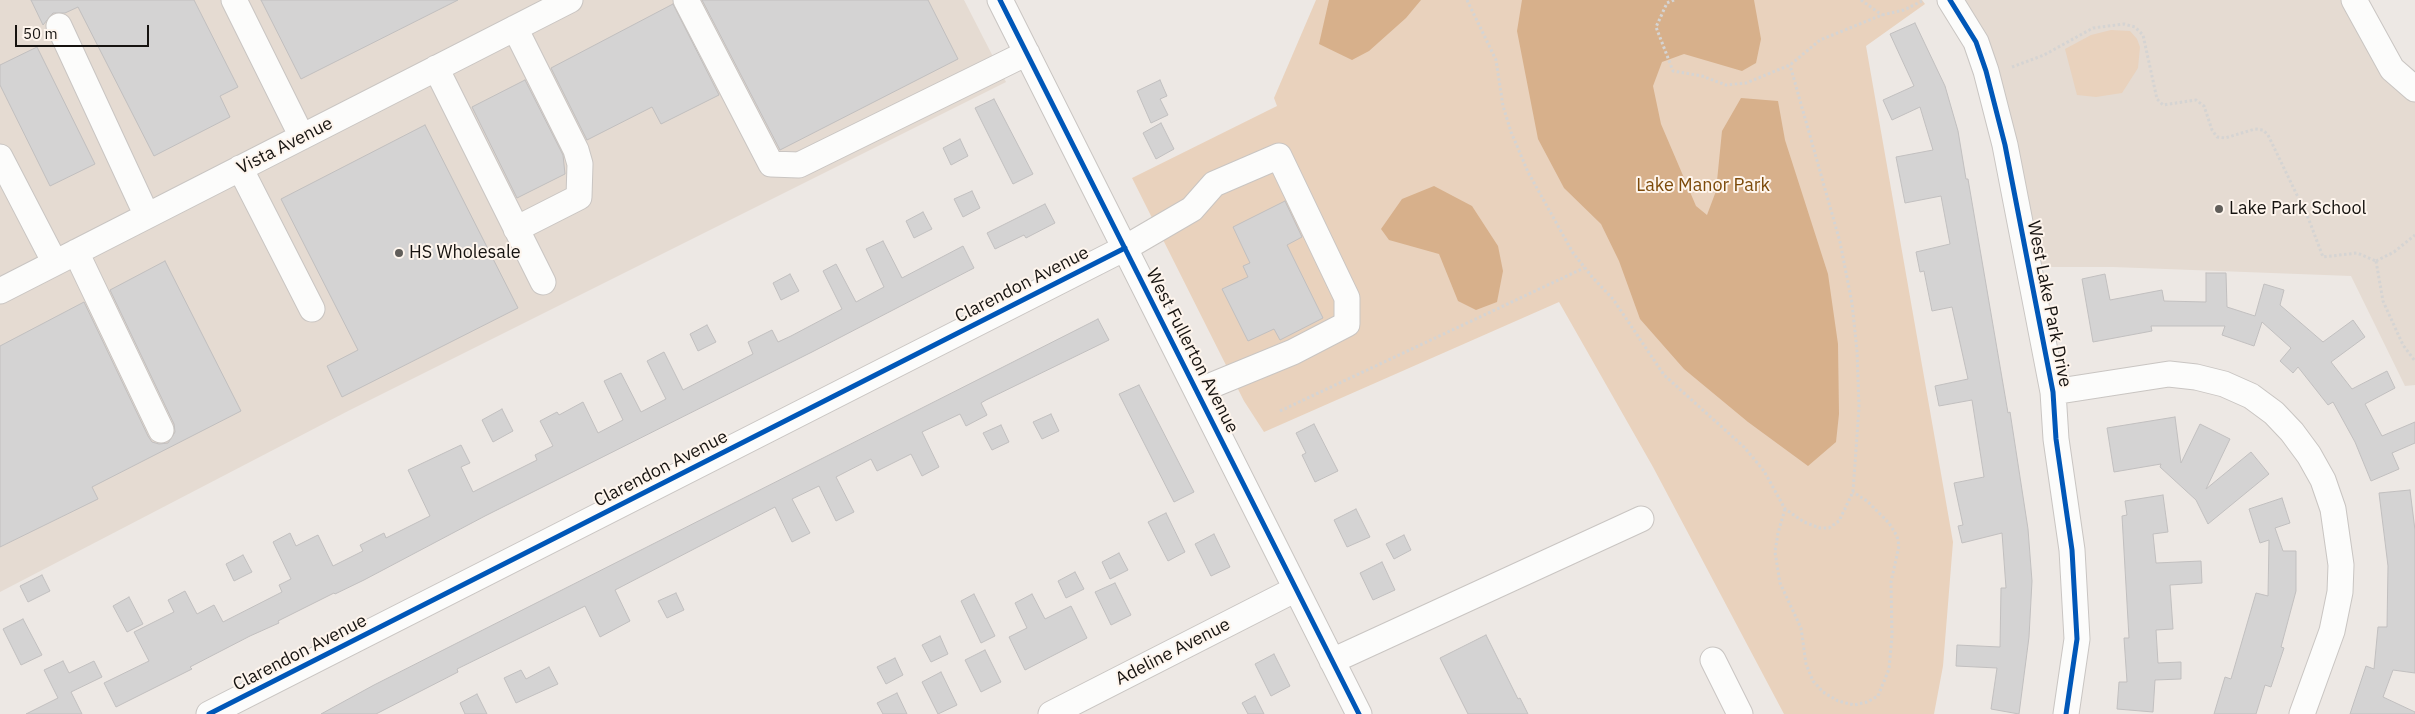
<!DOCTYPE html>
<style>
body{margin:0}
#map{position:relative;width:2415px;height:714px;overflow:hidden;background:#ede8e4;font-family:"IBM Plex Sans",sans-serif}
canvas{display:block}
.scale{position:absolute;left:15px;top:25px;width:134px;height:22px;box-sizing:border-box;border:2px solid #161310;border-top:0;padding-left:6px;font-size:15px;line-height:18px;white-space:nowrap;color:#161310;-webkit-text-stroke:4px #fef5ed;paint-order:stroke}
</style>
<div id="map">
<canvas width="2415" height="714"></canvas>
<div class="scale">50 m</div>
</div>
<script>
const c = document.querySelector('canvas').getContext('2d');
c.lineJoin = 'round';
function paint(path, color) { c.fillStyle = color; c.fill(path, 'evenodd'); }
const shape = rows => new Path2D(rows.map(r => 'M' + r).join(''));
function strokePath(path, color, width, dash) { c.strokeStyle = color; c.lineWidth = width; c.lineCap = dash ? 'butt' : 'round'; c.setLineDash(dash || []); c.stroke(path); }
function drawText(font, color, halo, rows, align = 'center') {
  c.font = font + ' "IBM Plex Sans",sans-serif'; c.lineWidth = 4; c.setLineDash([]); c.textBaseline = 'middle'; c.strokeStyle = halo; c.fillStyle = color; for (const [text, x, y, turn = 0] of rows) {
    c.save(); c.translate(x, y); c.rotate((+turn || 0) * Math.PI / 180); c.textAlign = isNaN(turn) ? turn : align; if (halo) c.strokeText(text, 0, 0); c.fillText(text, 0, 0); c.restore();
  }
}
const built = shape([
 [0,0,964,0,1006,82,350,410,0,592],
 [1957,0,2347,0,2415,96,2415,385,2405,386,2351,276,2113,267,2032,267]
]);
const green = shape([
 [1316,0,1922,0,1925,4,1866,46,1953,542,1943,666,1934,714,1784,714,1653,467,1559,302,1264,432,1244,401,1132,178,1277,106,1274,98],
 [2111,30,2130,31,2137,39,2140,47,2138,68,2122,93,2096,97,2077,95,2065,49,2091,35]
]);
const water = shape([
 [1329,0,1421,0,1406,18,1369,51,1352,60,1319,44],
 [1522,0,1754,0,1761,39,1756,63,1742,71,1684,54,1662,62,1653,86,1661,124,1696,206,1707,215,1716,191,1722,131,1741,98,1778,101,1785,140,1828,274,1838,344,1839,414,1836,442,1808,466,1748,422,1684,369,1640,319,1619,261,1601,224,1564,188,1538,139,1517,31],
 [1434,186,1472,206,1498,246,1503,271,1497,302,1476,310,1458,301,1439,254,1389,240,1381,229,1402,199]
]);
const building = shape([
 [31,0,194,0,238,87,220,96,230,117,154,156,78,7,65,13,53,13,43,25,31,0],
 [261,0,458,0,301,79,261,0],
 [702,0,928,0,958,59,780,150,702,0],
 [673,4,719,95,661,124,652,107,587,140,551,68,673,4],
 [1915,23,1945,86,1958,131,1966,179,1968,179,2008,413,2010,412,2028,529,2032,581,2029,637,2019,714,1991,709,1997,668,1956,666,1957,645,2000,647,2001,588,2006,588,2002,533,1962,543,1958,526,1963,525,1954,483,1984,477,1972,400,1939,406,1935,386,1968,379,1952,307,1932,311,1924,271,1920,272,1916,252,1950,244,1941,196,1905,203,1896,157,1933,150,1920,107,1892,120,1883,100,1914,86,1890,34,1915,23],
 [37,47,95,164,50,186,0,85,0,65,37,47],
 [525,80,563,155,565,174,517,198,472,107,525,80],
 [1160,80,1167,96,1160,99,1168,115,1151,123,1137,91,1160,80],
 [994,99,1033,174,1013,184,975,108,994,99],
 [1161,123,1174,149,1156,159,1143,133,1161,123],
 [425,125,518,308,342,397,327,366,358,350,281,199,425,125],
 [960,139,968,156,951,165,943,148,960,139],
 [972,191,980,208,963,217,954,199,972,191],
 [1285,201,1302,237,1287,245,1323,318,1280,340,1274,329,1248,341,1222,289,1248,277,1243,266,1250,263,1233,227,1285,201],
 [1045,204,1055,223,1026,238,1024,235,995,249,987,233,1045,204],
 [923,212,932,229,914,238,906,221,923,212],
 [883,241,902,278,963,246,974,268,812,352,485,516,364,580,335,594,334,593,278,621,279,623,250,636,190,667,192,669,116,707,104,683,149,661,134,632,174,612,168,600,185,591,197,614,214,605,223,622,282,592,279,585,291,579,273,542,290,533,296,546,318,535,333,566,363,551,360,545,384,533,386,538,430,516,408,470,461,445,470,463,461,467,473,492,537,460,535,455,553,446,540,421,557,412,559,415,583,402,598,433,623,420,604,381,621,373,641,412,666,399,647,361,664,352,683,390,753,354,748,342,772,330,778,342,791,336,842,309,823,271,836,264,856,302,884,287,866,249,883,241],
 [165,261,241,411,92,487,98,499,0,547,0,346,84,302,148,436,152,442,159,444,168,443,175,432,174,424,110,290,165,261],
 [2206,273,2226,273,2227,307,2255,316,2264,284,2284,290,2280,305,2323,342,2353,320,2365,337,2331,362,2352,389,2387,371,2395,388,2365,404,2382,436,2415,422,2415,443,2392,453,2399,469,2371,481,2355,442,2333,402,2328,405,2298,367,2293,373,2280,361,2291,348,2262,322,2254,346,2222,335,2225,326,2151,326,2152,331,2093,342,2082,279,2105,274,2110,300,2162,290,2164,301,2206,302,2206,273],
 [790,274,799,291,781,300,773,283,790,274],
 [1098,319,1109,340,986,400,981,403,987,415,966,426,960,414,922,432,939,467,922,476,911,454,877,471,871,459,836,477,854,512,836,521,819,486,792,499,810,533,792,542,775,507,615,590,630,621,600,637,585,606,457,669,458,672,376,714,321,714,374,685,1098,319],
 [707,325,716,342,698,351,690,334,707,325],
 [1139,385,1194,492,1174,502,1119,394,1139,385],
 [502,409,513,431,493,442,482,420,502,409],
 [1051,414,1059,431,1042,439,1033,422,1051,414],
 [2175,417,2181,463,2200,424,2230,439,2206,489,2251,452,2269,474,2208,524,2196,500,2160,467,2161,464,2114,472,2107,428,2175,417],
 [1314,424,1338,471,1315,482,1302,455,1306,453,1296,433,1314,424],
 [1001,425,1009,442,992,450,983,433,1001,425],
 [2410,490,2415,530,2415,673,2393,670,2383,697,2415,712,2415,714,2350,714,2366,666,2374,669,2378,627,2387,627,2388,566,2379,493,2410,490],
 [2163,495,2168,532,2153,534,2156,563,2201,561,2202,583,2170,585,2173,629,2156,630,2158,663,2181,662,2181,679,2155,680,2153,712,2117,709,2119,682,2127,682,2124,638,2129,638,2122,516,2127,515,2125,501,2163,495],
 [2282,498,2290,523,2275,528,2283,551,2296,551,2296,591,2281,647,2284,648,2271,687,2265,685,2256,714,2214,714,2225,677,2231,679,2256,593,2268,596,2269,540,2260,543,2249,509,2282,498],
 [1356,509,1370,537,1347,547,1334,520,1356,509],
 [1166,513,1185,552,1168,561,1148,522,1166,513],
 [1214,534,1230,567,1211,576,1195,544,1214,534],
 [1404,535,1411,550,1394,559,1386,544,1404,535],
 [1119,553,1128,570,1110,579,1102,562,1119,553],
 [243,555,252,572,234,581,226,564,243,555],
 [1382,562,1395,590,1373,600,1360,573,1382,562],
 [1075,572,1084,589,1066,598,1058,581,1075,572],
 [42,575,50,591,28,602,20,586,42,575],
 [1115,583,1131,615,1111,625,1095,592,1115,583],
 [676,593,684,610,667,618,658,601,676,593],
 [974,594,995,636,981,643,961,601,974,594],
 [1032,594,1045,619,1071,606,1087,638,1025,670,1009,637,1027,628,1015,603,1032,594],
 [129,597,143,624,127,632,113,606,129,597],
 [23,619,42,655,21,665,3,629,23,619],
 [1486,635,1518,699,1520,698,1528,714,1468,714,1440,658,1486,635],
 [940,636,948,654,931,662,922,645,940,636],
 [985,650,1001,682,981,692,965,660,985,650],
 [1274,654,1290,686,1271,696,1255,664,1274,654],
 [895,658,903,675,886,684,877,667,895,658],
 [63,661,69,673,94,661,102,677,71,692,82,714,26,714,58,698,44,670,63,661],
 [549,667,558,684,516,703,504,678,521,670,526,679,549,667],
 [941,672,957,705,938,714,922,682,941,672],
 [897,693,907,714,883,714,877,703,897,693],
 [477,694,487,714,465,714,460,703,477,694],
 [1255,696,1264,714,1248,714,1242,703,1255,696]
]);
const path = shape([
 [1467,0,1496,60,1503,106,1511,132,1528,172,1573,253,1593,278,1613,299,1664,375,1744,447,1764,471,1785,509,1804,522,1820,528,1829,528,1839,521,1853,492,1859,407,1857,351,1852,303,1840,242,1790,65],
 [1674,0,1667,3,1656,27,1673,71,1702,76,1726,85,1746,83,1790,65,1820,40,1882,15,1904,10,1924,0],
 [1861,0,1882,15],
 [2012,67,2044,55,2093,28,2124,24,2135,27,2143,35,2157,99,2163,105,2196,100,2204,106,2212,130,2217,137,2225,138,2255,129,2263,130,2268,135,2309,220,2323,257,2357,253,2376,261],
 [2376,261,2383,301,2403,345,2415,361],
 [2376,261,2394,252,2415,235],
 [1280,411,1584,268],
 [1785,509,1778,533,1775,552,1780,583,1801,628,1806,664,1813,681,1823,692,1838,701,1854,705,1867,702,1878,696,1889,669,1892,636,1891,582,1899,546,1897,536,1889,523,1867,501,1853,492]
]);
const minor = shape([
 [234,0,302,137],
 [686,0,771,164,799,165,1027,53],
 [1000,0,1359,714],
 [1950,0,1976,42,1986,71,2005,145,2053,392,2056,439,2072,550,2077,639,2066,714],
 [2354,0,2392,69,2415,89],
 [59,26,147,216],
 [515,28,576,150,580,164,579,197,516,229],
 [436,68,543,282],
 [0,157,55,263],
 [240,168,312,309],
 [76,252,161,430],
 [0,291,570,0],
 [2053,392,2169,374,2196,377,2224,384,2251,396,2274,413,2292,432,2309,455,2323,480,2333,509,2341,565,2340,592,2332,631,2302,714],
 [1713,660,1740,714],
 [1332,661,1641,519],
 [209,714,1125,248,1192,209,1214,184,1279,156,1347,298,1347,324,1293,352,1198,391],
 [1051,714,1296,589]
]);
const cycleway = shape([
 [1000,0,1359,714],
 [1950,0,1976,42,1986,71,2005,145,2053,392,2056,439,2072,550,2077,639,2066,714],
 [209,714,1125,248]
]);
const markers = [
 [2219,209,5,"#615e5a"],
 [399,253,5,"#615e5a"]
];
const streetNames = [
 ["Vista Avenue",285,146,-27],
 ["Clarendon Avenue",1022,285,-27],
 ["West Lake Park Drive",2049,304,79],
 ["West Fullerton Avenue",1192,351,63],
 ["Clarendon Avenue",661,469,-27],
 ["Adeline Avenue",1173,652,-27],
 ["Clarendon Avenue",300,653,-27]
];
const parkNames = [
 ["Lake Manor Park",1703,186]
];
const poiNames = [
 ["Lake Park School",2229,209],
 ["HS Wholesale",409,253]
];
paint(built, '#e5dbd2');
paint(green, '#e9d2bd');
paint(water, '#d7b08b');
paint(building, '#d4d3d3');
strokePath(building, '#c1bfbf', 1);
strokePath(minor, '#c9c5c2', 27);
strokePath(path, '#d5d4d3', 3, [2.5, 2.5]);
strokePath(minor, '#fcfcfb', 25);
strokePath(cycleway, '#0057b8', 5);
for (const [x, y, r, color] of markers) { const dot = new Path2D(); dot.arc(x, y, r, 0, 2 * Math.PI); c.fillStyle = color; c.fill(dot); strokePath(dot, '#fef5ed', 2); }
drawText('18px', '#161310', '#fef5ed', streetNames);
drawText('18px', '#7c4a0a', '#fef5ed', parkNames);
drawText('18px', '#161310', '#fef5ed', poiNames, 'left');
</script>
